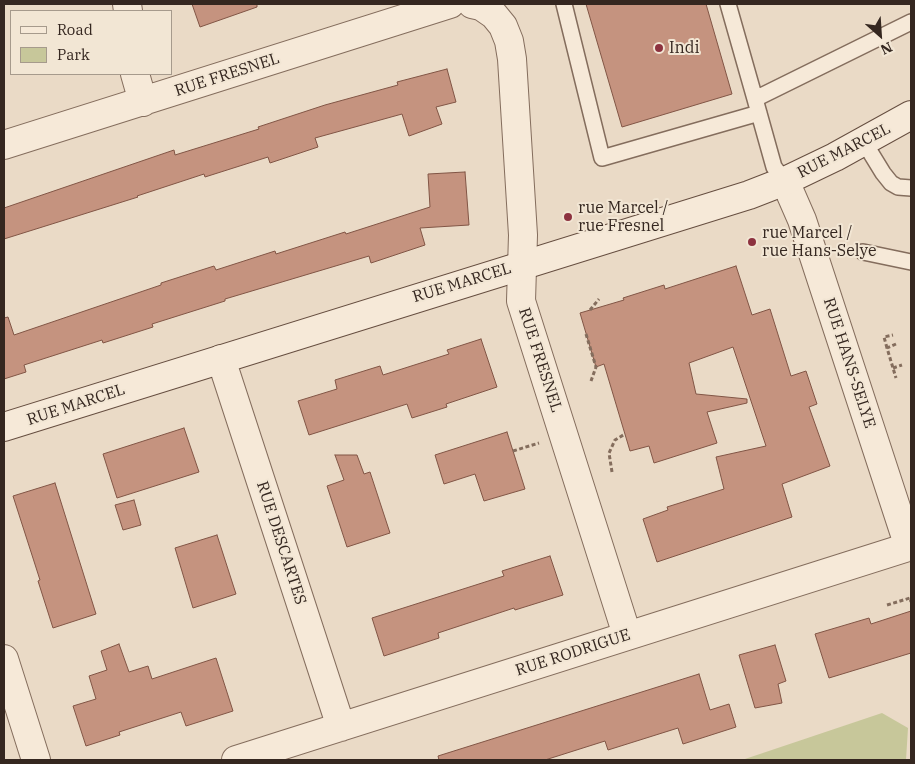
<!DOCTYPE html>
<style>
body{margin:0}
#map{position:relative;width:915px;height:764px;overflow:hidden;background:#eadac6;font-family:"IBM Plex Serif",serif}
canvas{display:block}
.frame{position:absolute;inset:0;border:5px solid #352720;pointer-events:none}
.legend{position:absolute;left:10px;top:10px;width:162px;height:65px;box-sizing:border-box;background:#f2e6d4;border:1px solid #a69a8c;margin:0;padding:6px 9px;list-style:none;font-size:15px;color:#352720}
.legend li{display:flex;align-items:center;gap:10px;height:25px}
.legend b{width:25px;border:1px solid #a69a8c}
.north{position:absolute;left:855px;top:10px;width:50px;height:50px;-webkit-text-stroke:4px #f2e6d4;paint-order:stroke;rotate:154deg;font-size:14px;font-weight:700;line-height:20px;text-align:center;color:#352720}
.north::after{content:'';display:block;margin:auto;width:18px;height:22px;background:#352720;clip-path:polygon(50% 0,100% 100%,50% 72%,0 100%)}
</style>
<div id="map">
<canvas width="915" height="764"></canvas>
<div class="frame"></div>
<ul class="legend">
<li><b style="height:6px;background:#f6e9d8"></b>Road</li>
<li><b style="height:14px;background:#c7c79a"></b>Park</li>
</ul>
<div class="north">N</div>
</div>
<script>
const c = document.querySelector('canvas').getContext('2d');
c.lineJoin = 'round';
function paint(path, color) { c.fillStyle = color; c.fill(path, 'evenodd'); }
const shape = rows => new Path2D(rows.map(r => 'M' + r).join(''));
function strokePath(path, color, width, dash) { c.strokeStyle = color; c.lineWidth = width; c.lineCap = dash ? 'butt' : 'round'; c.setLineDash(dash || []); c.stroke(path); }
function drawText(font, color, halo, rows, align = 'center') {
  c.font = font + ' "IBM Plex Serif",serif'; c.lineWidth = 4; c.setLineDash([]); c.textBaseline = 'middle'; c.strokeStyle = halo; c.fillStyle = color; for (const [text, x, y, turn = 0] of rows) {
    c.save(); c.translate(x, y); c.rotate((+turn || 0) * Math.PI / 180); c.textAlign = isNaN(turn) ? turn : align; if (halo) c.strokeText(text, 0, 0); c.fillText(text, 0, 0); c.restore();
  }
}
const green = shape([
 [882,713,908,728,906,760,742,760]
]);
const building = shape([
 [192,4,257,4,257,7,200,27,192,4],
 [586,4,706,4,732,94,622,127,586,4],
 [447,69,456,102,436,107,442,124,409,136,402,114,315,138,318,147,270,163,268,157,205,177,204,174,137,196,138,197,4,239,4,208,174,150,175,155,259,129,258,127,325,105,398,85,397,82,447,69],
 [465,172,469,225,420,228,425,245,371,263,369,256,225,299,225,301,152,324,153,327,103,343,102,340,24,365,26,372,4,379,4,318,8,317,14,335,161,285,161,283,214,266,216,270,275,251,276,254,345,232,346,234,430,207,428,174,465,172],
 [736,266,752,315,770,309,791,376,806,371,817,404,809,407,830,466,782,484,792,517,657,562,643,519,668,510,667,507,724,489,716,457,766,446,733,347,689,363,696,394,747,399,747,403,707,412,717,443,654,463,649,446,630,451,604,364,596,367,580,313,624,300,623,298,664,285,665,289,736,266],
 [481,339,497,387,446,404,447,407,412,418,407,404,309,435,298,401,337,389,335,380,380,366,383,375,449,354,447,350,481,339],
 [184,428,199,472,117,498,103,454,184,428],
 [507,432,525,489,484,501,475,474,444,484,435,455,507,432],
 [335,455,357,455,364,474,370,472,390,533,347,547,327,486,344,480,335,455],
 [55,483,96,614,53,628,38,581,40,580,13,496,55,483],
 [134,500,141,525,123,530,115,505,134,500],
 [217,535,236,594,193,608,175,548,217,535],
 [550,556,563,595,515,610,514,608,438,633,439,638,384,656,372,618,504,576,502,571,550,556],
 [911,611,911,653,829,678,815,634,869,618,871,624,911,611],
 [119,644,129,672,148,666,152,679,216,658,233,711,186,726,181,712,119,732,120,735,86,746,73,706,96,699,89,676,107,670,101,651,119,644],
 [775,645,786,681,778,684,782,703,755,708,739,655,775,645],
 [699,674,710,710,729,704,736,727,683,744,678,728,608,750,605,741,545,760,439,760,438,756,699,674]
]);
const path = shape([
 [590,310,599,299],
 [586,334,596,367,591,381],
 [896,344,887,348,896,378],
 [887,348,884,337,893,335],
 [893,368,902,365],
 [513,451,539,443],
 [612,472,609,453,615,440,625,434],
 [887,605,910,598,911,602]
]);
const lane = shape([
 [564,4,602,158,759,113],
 [728,4,755,99],
 [864,142,883,173,891,183,898,187,911,188],
 [785,181,774,167,755,99,911,22],
 [863,252,911,262]
]);
const street = shape([
 [127,4,128,11],
 [472,4,481,6,494,15,503,26,509,41,512,59,523,235,521,301,627,635],
 [135,74,143,102],
 [4,145,450,4],
 [785,181,802,220,909,547],
 [221,359,341,727],
 [4,659,36,760],
 [236,760,911,546]
]);
const secondary = shape([
 [4,427,749,195,785,181,835,157,911,115]
]);
const markers = [
 [659,48,5,"#8d323f"],
 [568,217,5,"#8d323f"],
 [752,242,5,"#8d323f"]
];
const poiNames = [
 ["Indi",669,48],
 ["rue Marcel /",578,208],
 ["rue Fresnel",578,226],
 ["rue Marcel /",762,233],
 ["rue Hans-Selye",762,251]
];
const streetNames = [
 ["RUE FRESNEL",227,75,-18],
 ["RUE MARCEL",844,151,-27],
 ["RUE MARCEL",462,283,-17],
 ["RUE FRESNEL",540,360,72],
 ["RUE HANS-SELYE",849,363,72],
 ["RUE MARCEL",76,405,-18],
 ["RUE DESCARTES",281,543,72],
 ["RUE RODRIGUE",573,653,-18]
];
paint(green, '#c7c79a');
paint(building, '#c5937f');
strokePath(building, '#815545', 1);
strokePath(lane, '#846d5d', 18);
strokePath(street, '#846d5d', 30);
strokePath(secondary, '#664e40', 30);
strokePath(path, '#846d5d', 3, [4, 2.5]);
strokePath(lane, '#f6e9d8', 15);
strokePath(street, '#f6e9d8', 28);
strokePath(secondary, '#f6e9d8', 28);
for (const [x, y, r, color] of markers) { const dot = new Path2D(); dot.arc(x, y, r, 0, 2 * Math.PI); c.fillStyle = color; c.fill(dot); strokePath(dot, '#f2e6d4', 2); }
drawText('16px', '#352720', '#f2e6d4', poiNames, 'left');
drawText('16px', '#352720', '#f2e6d4', streetNames);
</script>
